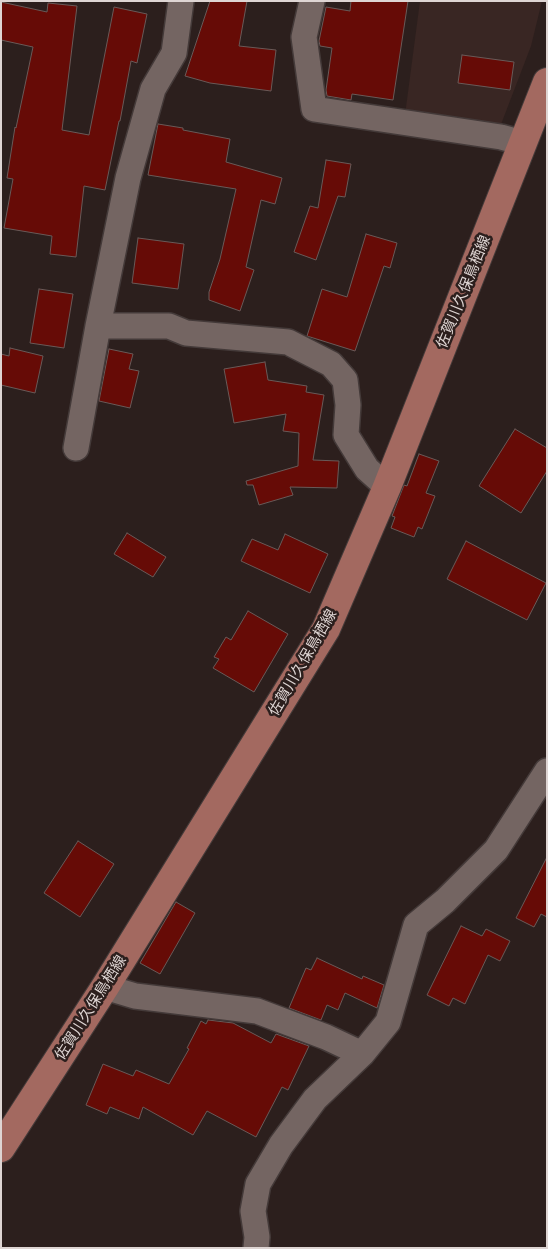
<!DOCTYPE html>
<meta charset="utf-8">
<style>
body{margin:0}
#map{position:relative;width:548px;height:1249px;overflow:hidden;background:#2c1f1d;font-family:"Fira Sans",sans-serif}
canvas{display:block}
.frame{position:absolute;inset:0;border:2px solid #ded5d3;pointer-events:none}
</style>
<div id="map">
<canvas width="548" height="1249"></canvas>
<div class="frame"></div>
</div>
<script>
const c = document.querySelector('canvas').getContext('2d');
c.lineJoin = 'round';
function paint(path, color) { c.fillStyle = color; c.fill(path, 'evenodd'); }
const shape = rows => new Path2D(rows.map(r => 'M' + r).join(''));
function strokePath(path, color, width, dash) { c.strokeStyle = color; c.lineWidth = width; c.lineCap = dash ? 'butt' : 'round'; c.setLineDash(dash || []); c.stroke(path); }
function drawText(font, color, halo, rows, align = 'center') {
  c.font = font + ' "Fira Sans","Noto Sans JP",sans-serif'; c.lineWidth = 5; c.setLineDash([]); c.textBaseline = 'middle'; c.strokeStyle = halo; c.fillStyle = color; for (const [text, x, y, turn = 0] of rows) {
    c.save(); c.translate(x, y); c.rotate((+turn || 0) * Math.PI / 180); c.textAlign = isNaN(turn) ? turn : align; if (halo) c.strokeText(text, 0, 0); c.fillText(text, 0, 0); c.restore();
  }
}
const built = shape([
 [420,1,542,1,531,46,500,127,405,115]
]);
const building = shape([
 [210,1,247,1,239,46,276,50,271,91,210,83,185,76,210,1],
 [351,1,408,1,393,100,352,94,351,100,327,96,326,90,332,48,320,46,319,41,326,7,350,11,351,1],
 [1,2,47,12,48,3,77,6,62,130,89,135,114,7,147,14,137,63,131,61,120,121,119,121,105,190,84,186,76,257,50,254,52,236,4,228,13,179,7,178,15,127,16,128,33,47,1,40,1,2],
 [462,55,514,62,510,90,458,83,462,55],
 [158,124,183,128,183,130,230,139,226,162,282,178,275,204,261,200,246,267,254,270,240,311,209,300,209,292,220,259,236,189,148,175,158,124],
 [326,160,351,164,345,197,338,196,316,260,294,252,310,206,318,208,326,160],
 [366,234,397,243,390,268,384,266,355,351,307,336,322,289,347,297,366,234],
 [138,238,184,244,178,289,132,283,138,238],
 [39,289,73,294,64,348,30,343,39,289],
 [10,348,43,356,35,393,1,385,1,354,9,356,10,348],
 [109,349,133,354,129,369,139,371,130,408,99,401,109,349],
 [265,362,268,380,307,386,306,392,324,395,313,460,339,461,337,488,290,487,293,495,259,505,253,485,247,485,246,481,298,466,299,433,283,431,286,414,234,423,224,369,265,362],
 [515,429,547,448,547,471,521,513,479,486,515,429],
 [419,454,439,461,426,493,435,496,422,529,418,527,414,537,391,528,395,517,392,516,404,485,407,486,419,454],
 [127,533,166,557,153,577,114,554,127,533],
 [285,534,328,554,310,593,241,561,252,539,278,550,285,534],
 [466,541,546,583,527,620,447,579,466,541],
 [248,611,288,634,254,692,213,668,219,659,214,657,226,637,231,640,248,611],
 [78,841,114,864,80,917,44,893,78,841],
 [547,857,547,917,541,914,534,927,516,918,547,857],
 [176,902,195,913,160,974,140,963,176,902],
 [461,926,482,936,486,929,510,941,500,961,488,955,465,1004,453,998,449,1006,427,995,461,926],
 [317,958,362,979,363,976,384,985,377,1008,345,993,338,1010,327,1005,321,1020,289,1008,306,968,311,970,317,958],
 [208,1020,233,1023,271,1043,276,1034,309,1046,288,1090,282,1087,256,1137,207,1111,193,1135,143,1107,139,1119,110,1107,107,1114,86,1105,103,1064,133,1076,136,1070,169,1084,189,1049,187,1048,201,1021,206,1024,208,1020]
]);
const minor = shape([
 [312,1,304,37,314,109,501,137,523,143],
 [98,326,169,326,186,333,288,342,331,364,345,380,348,405,346,435,367,469,387,487],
 [76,448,98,326,128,178,153,89,174,53,181,1],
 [105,987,135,996,257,1011,326,1037,362,1054],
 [256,1248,257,1237,253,1211,258,1184,281,1145,315,1099,362,1054,388,1022,416,925,445,901,496,850,547,771]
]);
const major = shape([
 [1,1148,105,987,326,629,387,487,547,82]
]);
const streetNames = [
 ["佐賀川久保鳥栖線",464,292,-68],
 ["佐賀川久保鳥栖線",303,663,-60],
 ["佐賀川久保鳥栖線",91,1008,-58]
];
paint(built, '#392623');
paint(building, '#660b06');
strokePath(building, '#695a58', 1);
strokePath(minor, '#443a39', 28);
strokePath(major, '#443a39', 30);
strokePath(minor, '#746562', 25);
strokePath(major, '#a36960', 28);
drawText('15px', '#ded5d3', '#2c1f1d', streetNames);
</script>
